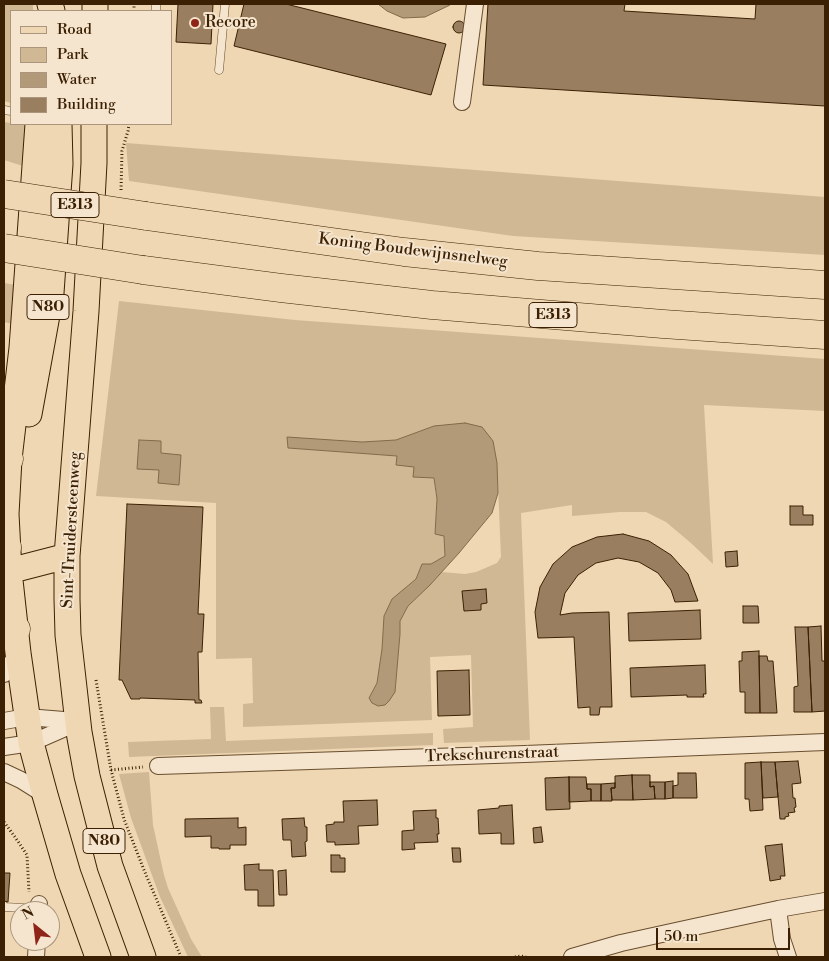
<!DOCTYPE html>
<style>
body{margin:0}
#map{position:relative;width:829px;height:961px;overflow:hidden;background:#efd7b3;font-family:"Libre Bodoni",serif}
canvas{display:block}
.frame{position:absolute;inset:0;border:5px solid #3c2003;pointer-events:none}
.legend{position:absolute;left:10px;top:10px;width:162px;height:115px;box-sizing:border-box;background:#f5e5ce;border:1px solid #ab967d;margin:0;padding:6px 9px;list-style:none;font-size:15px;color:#3c2003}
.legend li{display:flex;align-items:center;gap:10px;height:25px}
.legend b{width:25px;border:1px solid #ab967d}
.north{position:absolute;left:10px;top:901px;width:50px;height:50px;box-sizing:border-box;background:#f5e5ce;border:1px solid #ab967d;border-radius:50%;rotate:331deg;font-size:14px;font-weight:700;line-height:20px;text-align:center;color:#3c2003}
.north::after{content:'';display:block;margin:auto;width:18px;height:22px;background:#8f2418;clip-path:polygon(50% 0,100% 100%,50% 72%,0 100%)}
.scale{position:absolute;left:656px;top:928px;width:134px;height:22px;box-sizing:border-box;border:2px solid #3c2003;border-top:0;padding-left:6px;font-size:15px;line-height:18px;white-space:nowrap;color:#3c2003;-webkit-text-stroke:4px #f5e5ce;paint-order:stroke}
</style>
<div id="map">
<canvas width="829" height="961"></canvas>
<div class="frame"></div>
<ul class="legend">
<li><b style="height:6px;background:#efd7b3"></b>Road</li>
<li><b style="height:14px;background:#d1b895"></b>Park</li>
<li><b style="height:14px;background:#b29977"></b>Water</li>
<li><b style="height:14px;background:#997f5f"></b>Building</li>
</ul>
<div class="north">N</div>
<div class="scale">50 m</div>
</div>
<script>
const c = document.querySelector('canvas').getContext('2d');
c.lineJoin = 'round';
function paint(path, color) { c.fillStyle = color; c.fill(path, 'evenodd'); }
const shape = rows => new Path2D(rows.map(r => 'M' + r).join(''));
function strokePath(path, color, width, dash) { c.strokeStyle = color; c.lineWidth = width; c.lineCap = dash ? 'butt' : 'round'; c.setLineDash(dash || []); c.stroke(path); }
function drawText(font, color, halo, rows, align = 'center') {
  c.font = font + ' "Libre Bodoni",serif'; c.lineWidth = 4; c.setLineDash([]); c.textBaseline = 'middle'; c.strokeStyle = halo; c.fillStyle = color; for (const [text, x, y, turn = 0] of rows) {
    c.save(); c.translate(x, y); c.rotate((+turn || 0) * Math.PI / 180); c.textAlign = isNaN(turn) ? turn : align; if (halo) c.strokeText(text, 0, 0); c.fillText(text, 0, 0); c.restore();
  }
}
const green = shape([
 [4,4,33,4,33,11,11,11,11,103,4,101],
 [4,122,26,125,23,166,4,160],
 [126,143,825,197,825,255,513,236,129,181],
 [4,283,16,285,13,324,4,322],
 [119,301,295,320,825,359,825,411,704,405,713,564,692,544,666,522,646,512,620,512,572,516,572,505,521,513,530,740,444,743,443,729,473,727,471,655,430,657,432,720,243,727,243,704,253,703,252,658,216,659,216,503,96,496],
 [434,426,497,463,501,557,497,563,476,572,465,574,442,572,408,606,400,621,400,634,395,692,369,698,377,683,382,649,384,616,392,599,416,579,422,564,431,564,445,556,444,535,435,534,437,499,435,488,434,478,397,456,288,448,287,438,362,442,396,440],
 [210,707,224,707,226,741,433,733,433,745,129,757,128,742,211,739],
 [149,772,153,825,164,875,168,888,191,939,202,957,188,957,160,897,131,818,119,774]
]);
const water = shape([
 [378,4,450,4,450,5,425,17,403,18,387,11,378,4],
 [465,423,482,427,493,441,497,463,498,493,492,513,459,553,430,585,408,606,400,621,400,634,395,692,389,701,385,705,378,706,372,703,369,698,377,683,382,649,384,616,392,599,416,579,422,564,431,564,445,556,444,536,435,534,437,499,434,478,413,477,414,467,396,465,397,456,288,448,287,437,362,442,396,440,434,426,465,423],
 [139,440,161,441,161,453,181,455,179,485,158,483,159,470,137,469,139,440]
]);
const building = shape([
 [178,4,213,4,211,44,176,42,178,4],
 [244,4,286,4,446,44,431,95,234,46,244,4],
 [488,4,625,4,624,11,755,19,756,4,825,4,825,106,483,85,488,4],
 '453 27a6 6 0 1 1 12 0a6 6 0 1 1-12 0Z',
 [127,504,203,507,198,614,204,614,202,652,198,652,199,700,201,700,202,703,195,703,195,700,140,698,140,699,131,699,122,680,119,680,127,504],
 [790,506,803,506,803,515,813,515,813,525,790,525,790,506],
 [623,534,649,541,671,555,688,574,698,601,675,602,671,590,658,573,639,562,618,558,596,563,578,575,565,593,560,615,572,613,609,612,612,707,600,707,599,715,590,715,590,707,578,708,574,637,538,638,535,612,540,587,553,564,572,547,597,537,623,534],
 [737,551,738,566,726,567,725,552,737,551],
 [486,589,487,603,481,604,481,610,464,611,462,591,486,589],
 [743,606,758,606,759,623,743,623,743,606],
 [700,610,701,639,629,641,628,613,700,610],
 [821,626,822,661,825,661,825,711,812,712,808,627,821,626],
 [795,627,808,627,812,712,794,712,794,687,798,686,795,627],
 [759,651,760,713,745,713,745,692,740,692,739,661,742,661,742,652,759,651],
 [759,656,767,656,768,661,773,661,777,713,760,713,759,656],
 [705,665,706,694,703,694,704,697,687,697,687,695,631,697,630,668,705,665],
 [469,670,470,715,438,716,437,671,469,670],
 [798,761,801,783,792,784,793,798,795,798,796,807,794,808,795,812,788,813,789,816,785,817,785,819,780,819,775,762,798,761],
 [761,762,763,810,750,811,749,799,745,799,745,763,761,762],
 [761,762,775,762,778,797,763,798,761,762],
 [678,773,696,773,697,798,673,798,673,786,678,785,678,773],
 [632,775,650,775,650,787,654,786,655,799,633,800,632,775],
 [632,775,633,800,612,800,611,788,615,788,615,776,632,775],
 [569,777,586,777,587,789,591,789,591,801,569,802,569,777],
 [569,777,570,809,546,810,545,778,569,777],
 [673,781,673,798,665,799,665,782,673,781],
 [650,782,665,782,665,799,655,799,654,786,650,787,650,782],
 [615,783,615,788,611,788,612,801,601,801,601,784,615,783],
 [587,784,601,784,601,801,591,801,591,789,587,789,587,784],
 [377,800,378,825,358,826,359,844,335,845,335,842,327,842,326,825,334,824,334,822,344,822,343,801,377,800],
 [512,805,514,844,501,844,501,833,479,834,478,810,499,808,499,806,512,805],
 [436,810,436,818,438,818,439,834,437,834,438,842,414,843,415,849,402,850,402,831,414,830,413,811,436,810],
 [238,818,238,828,246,827,246,845,230,845,230,849,219,849,219,848,211,848,211,836,185,837,185,819,238,818],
 [304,818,305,827,307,827,307,841,305,842,306,856,292,857,291,840,283,840,282,819,304,818],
 [541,827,543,842,534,843,533,828,541,827],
 [782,844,785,876,780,876,781,879,770,881,765,846,782,844],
 [452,848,460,848,461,862,453,862,452,848],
 [331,855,340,855,340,858,345,858,345,872,331,872,331,855],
 [259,864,259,870,273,870,274,906,258,906,258,890,245,890,244,865,259,864],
 [286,870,287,895,279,895,278,871,286,870],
 [4,873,10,873,8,902,4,901,4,873]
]);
const path = shape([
 [134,11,134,4],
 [121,190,122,151,128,131,129,124],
 [96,680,111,770,124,819,144,870,181,957],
 [111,770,143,767],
 [4,822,15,837,27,855,29,892],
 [515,957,521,956,526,957]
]);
const lane = shape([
 [156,11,156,4],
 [219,70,225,4],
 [4,110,11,111],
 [4,906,5,907,39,909]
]);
const street = shape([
 [462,102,475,4],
 [4,674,18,653],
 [4,721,27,717,76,721],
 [4,747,31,743,79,722],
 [158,766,525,754,825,742],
 [4,772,21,780,45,795],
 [778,909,782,939,788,957],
 [39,911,39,904],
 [36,957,37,941],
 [572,957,621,943,694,927,778,909,825,901]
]);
const primary = shape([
 [50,4,52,11],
 [95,11,95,4],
 [38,124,22,348,9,459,6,514,9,571,18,653,31,743,45,795,68,874,98,957],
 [94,124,94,163,86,311,67,556,67,599,68,635,79,732,87,776,110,866,143,957],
 [29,414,51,293,60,164,59,124],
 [9,571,67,556]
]);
const highway = shape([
 [146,216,404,252,538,266,825,285],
 [143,270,281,288,432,305,663,324,825,335],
 [4,467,9,459],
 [4,547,7,547],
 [4,572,9,571],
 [4,622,16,629]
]);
const highwayBridge = shape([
 [4,194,146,216],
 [4,248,143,270]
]);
const markers = [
 [195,23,5,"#8f2418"]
];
const shields = [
 [75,205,48],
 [48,307,42],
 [553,315,48],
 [104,841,42]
];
const shieldNames = [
 ["E313",75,205],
 ["N80",48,307],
 ["E313",553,315],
 ["N80",104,841]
];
const poiNames = [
 ["Recore",205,23]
];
const streetNames = [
 ["Koning Boudewijnsnelweg",413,251,7],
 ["Sint-Truidersteenweg",72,530,-87],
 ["Trekschurenstraat",492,755,-2]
];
paint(green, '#d1b895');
paint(water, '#b29977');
strokePath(water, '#836949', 1);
paint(building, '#997f5f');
strokePath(building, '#3c2003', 1);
strokePath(lane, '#694e2f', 9);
strokePath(street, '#694e2f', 18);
strokePath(primary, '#3c2003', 27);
strokePath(highway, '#3c2003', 29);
strokePath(path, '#3c2003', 3, [1, 2.5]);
strokePath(lane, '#f5e5ce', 8);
strokePath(street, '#f5e5ce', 16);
strokePath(primary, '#efd7b3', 25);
strokePath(highway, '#efd7b3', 28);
strokePath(highwayBridge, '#3c2003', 29, []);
strokePath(highwayBridge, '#efd7b3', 28);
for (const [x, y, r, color] of markers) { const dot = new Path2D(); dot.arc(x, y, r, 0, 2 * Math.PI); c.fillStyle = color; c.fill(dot); strokePath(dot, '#f5e5ce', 2); }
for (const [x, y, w] of shields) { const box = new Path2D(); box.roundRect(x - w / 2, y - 12.5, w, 25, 4); c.fillStyle = '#f5e5ce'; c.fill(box); strokePath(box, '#3c2003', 1); }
drawText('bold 15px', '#3c2003', null, shieldNames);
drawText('16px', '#3c2003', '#f5e5ce', poiNames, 'left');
drawText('16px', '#3c2003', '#f5e5ce', streetNames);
</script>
